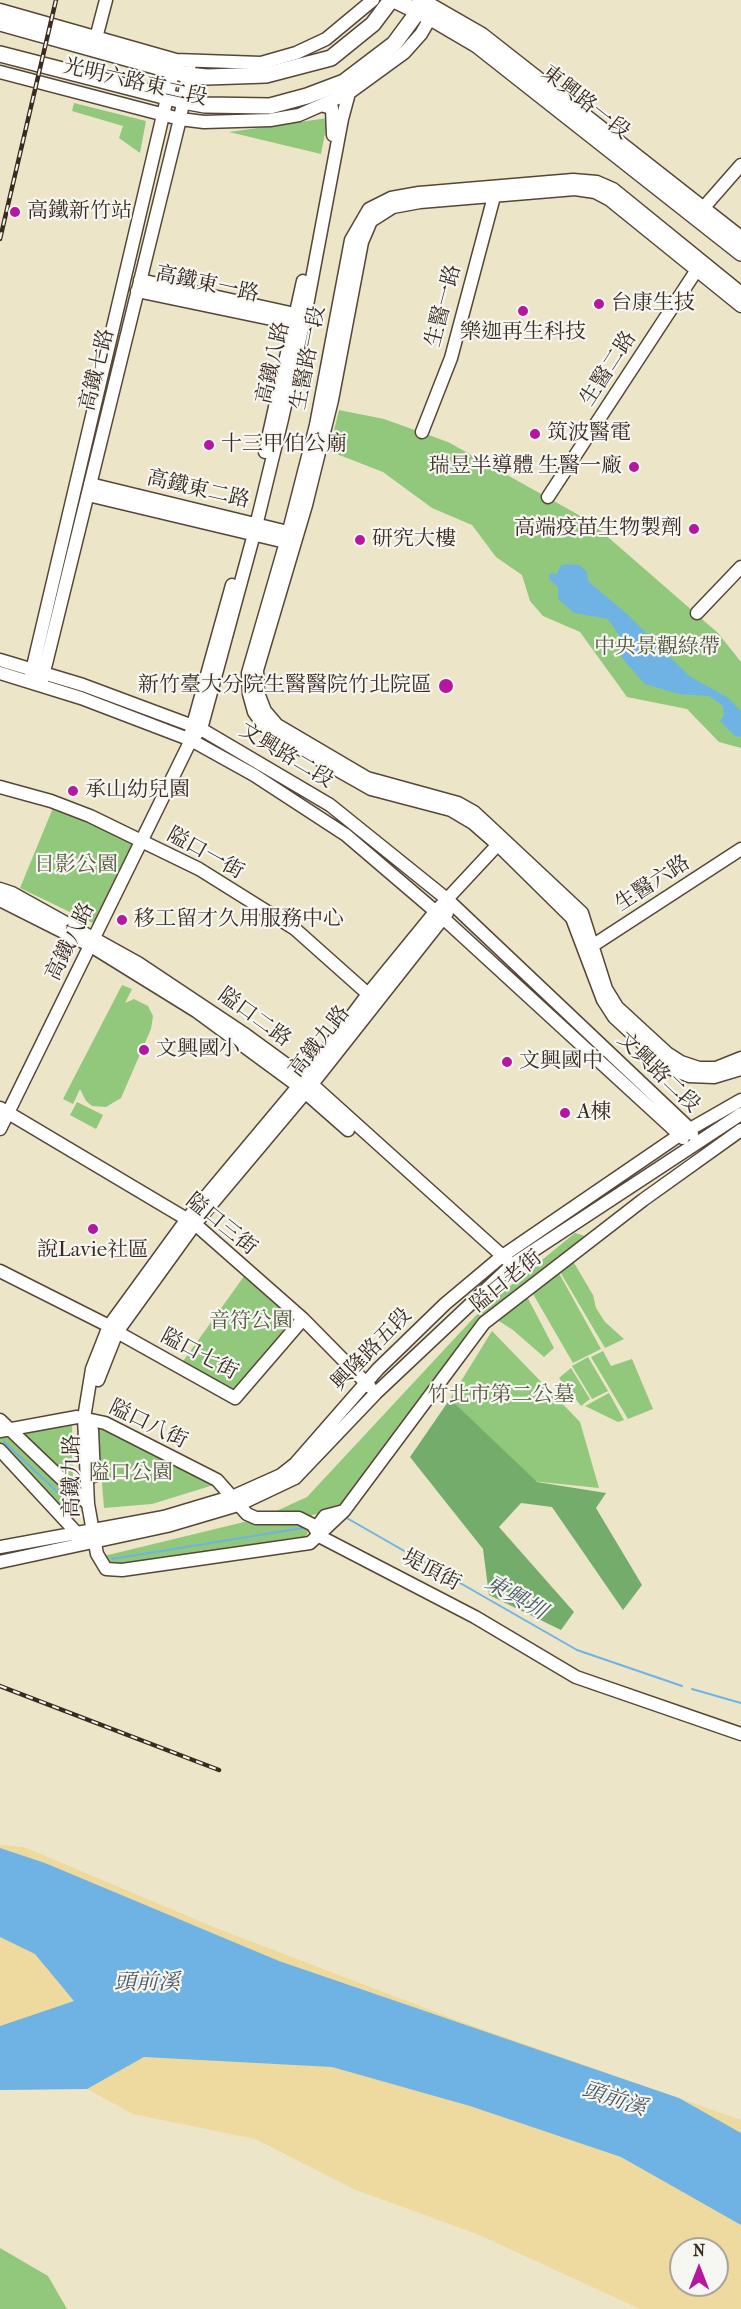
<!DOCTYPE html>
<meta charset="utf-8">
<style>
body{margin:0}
#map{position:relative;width:741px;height:2309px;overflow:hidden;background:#ece5c8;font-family:"IM FELL French Canon",serif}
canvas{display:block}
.north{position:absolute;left:669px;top:2237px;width:60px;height:60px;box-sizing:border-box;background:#f6f6f2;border:2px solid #aba49d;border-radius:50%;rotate:0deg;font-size:16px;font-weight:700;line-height:24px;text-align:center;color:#3b2a1e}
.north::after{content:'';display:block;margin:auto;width:21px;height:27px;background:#b5179e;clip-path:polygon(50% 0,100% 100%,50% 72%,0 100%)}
</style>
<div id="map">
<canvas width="741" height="2309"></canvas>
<div class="north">N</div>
</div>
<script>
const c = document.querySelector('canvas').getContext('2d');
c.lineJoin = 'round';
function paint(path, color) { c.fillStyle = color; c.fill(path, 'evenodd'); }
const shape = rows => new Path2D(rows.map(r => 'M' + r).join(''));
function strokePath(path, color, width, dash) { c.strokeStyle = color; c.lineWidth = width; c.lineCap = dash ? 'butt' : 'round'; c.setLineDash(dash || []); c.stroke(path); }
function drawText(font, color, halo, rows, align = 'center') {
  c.font = font + ' "IM FELL French Canon","Noto Serif TC",serif'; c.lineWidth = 4.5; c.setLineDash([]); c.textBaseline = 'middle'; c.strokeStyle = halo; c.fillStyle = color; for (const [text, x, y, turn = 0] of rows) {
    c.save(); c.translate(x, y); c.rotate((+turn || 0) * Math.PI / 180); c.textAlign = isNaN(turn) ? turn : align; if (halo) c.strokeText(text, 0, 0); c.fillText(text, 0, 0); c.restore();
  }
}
const green = shape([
 [74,103,146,121,140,153,119,138,123,126,72,111],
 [328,118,321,154,229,132],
 [339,410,384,419,448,442,577,514,601,531,718,633,741,662,741,748,719,742,687,709,627,697,580,632,543,616,530,601,522,575,496,557,472,525,432,508,383,472,329,451],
 [53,808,134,842,97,925,20,888],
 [122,985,132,989,125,1003,134,999,148,1006,153,1016,151,1029,121,1098,106,1107,92,1106,86,1101,80,1089,73,1104,63,1099],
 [77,1102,103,1115,96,1129,70,1115],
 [575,1233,585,1236,586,1240,481,1322,342,1510,312,1515,306,1538,108,1566,104,1556,240,1523,272,1513,307,1497,482,1309],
 [570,1256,593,1295,596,1308,605,1322,624,1339,605,1348,556,1265],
 [555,1266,601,1349,573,1363,529,1287],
 [245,1275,299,1318,232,1391,181,1364],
 [524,1291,554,1348,544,1357,513,1330,491,1316],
 [492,1331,580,1422,599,1488,531,1481,450,1399],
 [603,1351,611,1366,632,1359,653,1409,628,1419,591,1357],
 [588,1357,608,1391,592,1399,572,1366],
 [571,1368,590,1399,581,1406,559,1378],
 [609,1393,624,1420,618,1422,585,1406],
 [72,1423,73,1485,16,1431],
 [97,1423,220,1483,152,1504,104,1508],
 [7,1434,82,1506,68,1516,0,1444,0,1437],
 [0,2248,48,2276,67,2309,0,2309]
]);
const forest = shape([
 [450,1399,537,1482,606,1493,596,1508,642,1585,623,1610,552,1507,521,1503,499,1527,574,1612,561,1630,489,1595,483,1549,410,1457]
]);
const sand = shape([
 [0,1845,24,1847,216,1928,459,2021,741,2120,741,2309,640,2309,477,2234,356,2190,255,2139,133,2114,87,2089,0,2090],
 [681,2249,717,2249,717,2285,681,2285]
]);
const water = shape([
 [567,564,579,565,587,572,588,581,627,614,689,676,727,697,741,711,741,737,735,736,720,721,724,715,723,706,709,696,679,694,645,684,622,658,619,635,608,619,574,613,558,599,558,587,549,579,550,573,557,574,560,566],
 [0,1848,45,1863,279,1961,679,2098,741,2133,741,2225,621,2157,470,2106,332,2067,144,2057,87,2089,0,2090,0,2026,74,2001,35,1954,0,1937]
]);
const stream = shape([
 [4,1442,64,1498],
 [345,1517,577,1650,682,1686],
 [112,1559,303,1528],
 [692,1689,741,1703]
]);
const minor = shape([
 [0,10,176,60,261,63,296,53,326,39,373,0],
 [96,38,106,0],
 [0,72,180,119,204,122,270,120,299,115,349,93,404,53,421,34,435,10],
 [324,106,332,108,333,135],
 [698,214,741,165],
 [140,280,304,316],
 [137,291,300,325],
 [741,293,613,189,597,182,573,180,419,193,391,198,369,209,351,240,316,425,286,542,248,673,249,694,254,712,267,730,371,789,451,810,473,823,498,845,572,918,603,1000,614,1017,669,1068,689,1076,714,1077,741,1069],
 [741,306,610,200,595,192,575,189,420,202,393,207,371,221,362,242,332,400,306,505,257,670,258,693,265,711,277,725,367,778,458,803,474,812,503,839,582,913,606,989,617,1007,667,1053,681,1062,699,1068,716,1068,741,1058],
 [422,432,451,358,496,189],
 [265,452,303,281],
 [90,484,296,534],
 [88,495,294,544],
 [548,497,700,265],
 [697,613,741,567],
 [0,660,83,685,201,729,330,805,448,900,690,1129,692,1134],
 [0,673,81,698,191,740,254,775,346,835,442,917,683,1138],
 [31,675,176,60],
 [42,680,180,119,190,63],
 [191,732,232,585],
 [0,787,51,801,90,816,199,869,295,929,368,994],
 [503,839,435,912,368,994,305,1078,187,1219,109,1326,92,1369,84,1418,88,1504,97,1554,106,1569,122,1570,310,1543,344,1511,484,1323,643,1200,741,1130],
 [0,889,12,893,138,963,246,1035,305,1078,507,1260],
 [0,900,91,946,196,1011,298,1086,348,1130],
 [589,948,741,849],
 [0,1108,195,1224,303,1319,370,1387],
 [0,1129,191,740,201,729,254,534,282,419,305,316,342,119,349,93],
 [0,1271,109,1326],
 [117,1332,235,1398,303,1319],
 [98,1380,117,1332,195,1224,305,1093,447,913],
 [0,1420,88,1504],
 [92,1430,94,1476],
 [0,1431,77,1417,105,1423,217,1480,247,1514,256,1518,299,1518,313,1525,319,1536,475,1617,576,1677,741,1734],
 [0,1450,75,1531,76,1536],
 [319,1536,319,1524,325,1516,344,1511],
 [0,1547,164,1517,234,1496,281,1475,295,1464,378,1369,445,1304,501,1257,678,1136,741,1100],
 [0,1562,167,1526,238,1505,295,1478,376,1393,513,1264,741,1114]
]);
const major = shape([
 [394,0,431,18,477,45,741,253],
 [420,0,481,35,741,239],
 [0,23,187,75,207,77,266,75,331,58,373,24,391,0],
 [0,54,183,101,205,105,270,106,307,96,344,82,394,44,425,2]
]);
const rail = shape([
 [0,239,56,0],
 [0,1686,219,1770]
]);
const markers = [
 [15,212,6,"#b5179e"],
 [599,304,6,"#b5179e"],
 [523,311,6,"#b5179e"],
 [535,434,6,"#b5179e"],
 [209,445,6,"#b5179e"],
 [634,467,6,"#b5179e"],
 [694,529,6,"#b5179e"],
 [360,540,6,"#b5179e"],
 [446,686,8,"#b5179e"],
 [73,791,6,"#b5179e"],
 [122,920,6,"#b5179e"],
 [144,1050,6,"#b5179e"],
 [507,1062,6,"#b5179e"],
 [565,1113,6,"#b5179e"],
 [93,1229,6,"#b5179e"]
];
const streetNames = [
 ["光明六路東二段",135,83,13],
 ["東興路一段",585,103,38],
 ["高鐵東一路",207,285,12],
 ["生醫一路",444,306,-75],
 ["生醫路一段",309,358,-79],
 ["高鐵八路",274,363,-77],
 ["生醫二路",609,369,-57],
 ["高鐵七路",98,370,-76],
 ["高鐵東二路",198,490,13],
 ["文興路二段",286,756,31],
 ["隘口一街",205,854,29],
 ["生醫六路",653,884,-33],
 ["高鐵八路",71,942,-64],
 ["隘口二路",254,1018,36],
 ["高鐵九路",320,1042,-52],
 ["文興路二段",658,1073,44],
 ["隘口三街",221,1225,39],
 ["隘口老街",507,1282,-39],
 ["興隆路五段",372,1350,-46],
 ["隘口七街",199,1355,28],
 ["隘口八街",148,1425,26],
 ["高鐵九路",73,1476,-90],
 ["堤頂街",431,1571,28]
];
const poiNames = [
 ["高鐵新竹站",27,212],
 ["台康生技",611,304],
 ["樂迦再生科技",523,333,"center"],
 ["筑波醫電",547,434],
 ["十三甲伯公廟",221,445],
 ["瑞昱半導體 生醫一廠",622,467,"right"],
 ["高端疫苗生物製劑",682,529,"right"],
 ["研究大樓",372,540],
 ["新竹臺大分院生醫醫院竹北院區",432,686,"right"],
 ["承山幼兒園",85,791],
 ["移工留才久用服務中心",134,920],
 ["文興國小",156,1050],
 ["文興國中",519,1062],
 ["A棟",577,1113],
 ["說Lavie社區",93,1251,"center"]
];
const parkNames = [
 ["中央景觀綠帶",657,648],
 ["日影公園",76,866],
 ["音符公園",251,1322],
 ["竹北市第二公墓",501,1396],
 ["隘口公園",131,1474]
];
const waterNames = [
 ["東興圳",515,1598,30],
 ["頭前溪",147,1984],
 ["頭前溪",614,2100,18]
];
paint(green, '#91c87b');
paint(forest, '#74ac6b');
paint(sand, '#eeda9e');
paint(water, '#6fb3e5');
strokePath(stream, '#6fb3e5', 2);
strokePath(minor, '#564638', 15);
strokePath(major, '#564638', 18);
strokePath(minor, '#fff', 12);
strokePath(major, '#fff', 15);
strokePath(rail, '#3b2a1e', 4.5);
strokePath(rail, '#f6f6f2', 2, [7]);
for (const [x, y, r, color] of markers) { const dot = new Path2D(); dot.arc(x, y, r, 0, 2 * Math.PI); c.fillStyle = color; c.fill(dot); strokePath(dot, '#f6f6f2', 2); }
drawText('21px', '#3b2a1e', '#f6f6f2', streetNames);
drawText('21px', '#3b2a1e', '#f6f6f2', poiNames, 'left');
drawText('21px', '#55593a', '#f6f6f2', parkNames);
drawText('italic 22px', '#4d5a64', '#f6f6f2', waterNames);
</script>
